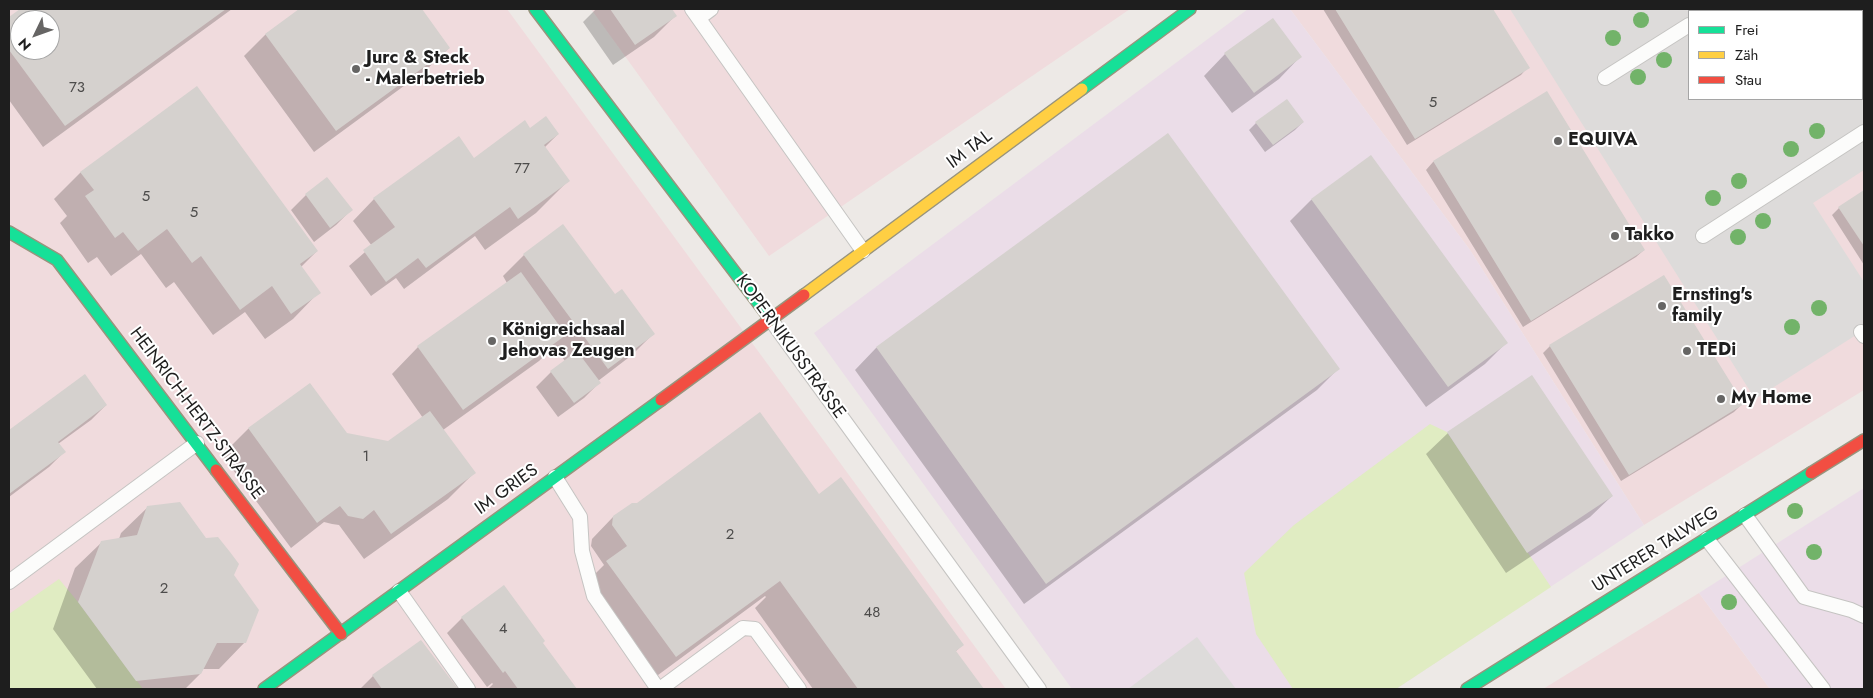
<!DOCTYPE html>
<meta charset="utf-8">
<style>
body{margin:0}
#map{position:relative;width:1873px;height:698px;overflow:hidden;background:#ede9e6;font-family:Jost,sans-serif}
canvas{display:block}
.frame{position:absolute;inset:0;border:10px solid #1e1e1e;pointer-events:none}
.legend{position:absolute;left:1688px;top:10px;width:175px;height:90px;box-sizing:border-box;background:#fff;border:1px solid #a5a5a5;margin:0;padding:6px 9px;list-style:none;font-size:15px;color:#1e1e1e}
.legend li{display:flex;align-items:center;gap:10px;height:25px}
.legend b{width:25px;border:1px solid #a5a5a5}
.north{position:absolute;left:10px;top:10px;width:50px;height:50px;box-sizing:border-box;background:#fff;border:1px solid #a5a5a5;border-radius:50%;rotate:228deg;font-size:14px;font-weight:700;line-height:20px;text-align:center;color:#1e1e1e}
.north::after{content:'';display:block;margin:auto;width:18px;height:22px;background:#666564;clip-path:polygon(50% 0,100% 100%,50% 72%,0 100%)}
</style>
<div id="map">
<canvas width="1873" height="698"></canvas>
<div class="frame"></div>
<ul class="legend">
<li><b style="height:6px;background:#16e098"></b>Frei</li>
<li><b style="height:6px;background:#ffcf43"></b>Zäh</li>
<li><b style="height:6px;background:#f24e42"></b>Stau</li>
</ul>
<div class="north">N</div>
</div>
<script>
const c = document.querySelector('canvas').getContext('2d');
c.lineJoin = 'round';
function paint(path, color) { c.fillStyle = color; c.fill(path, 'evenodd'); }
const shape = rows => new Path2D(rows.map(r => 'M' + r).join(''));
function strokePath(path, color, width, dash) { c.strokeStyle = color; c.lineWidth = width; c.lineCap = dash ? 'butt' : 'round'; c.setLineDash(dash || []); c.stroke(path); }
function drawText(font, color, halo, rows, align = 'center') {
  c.font = font + ' Jost,sans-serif'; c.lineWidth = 4; c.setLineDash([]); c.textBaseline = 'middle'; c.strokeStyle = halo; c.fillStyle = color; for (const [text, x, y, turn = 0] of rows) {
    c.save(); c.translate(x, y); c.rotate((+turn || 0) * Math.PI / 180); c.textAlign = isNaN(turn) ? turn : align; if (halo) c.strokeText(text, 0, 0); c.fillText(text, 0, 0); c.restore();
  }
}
const commercial = shape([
 [9,9,507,9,1006,689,9,689],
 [20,20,50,20,50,50,20,50],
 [591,9,1130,9,769,256],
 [1290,9,1864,9,1864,390,1644,525,1470,250],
 [1689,11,1862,11,1862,99,1689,99],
 [1699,593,1770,689,1543,689]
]);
const industrial = shape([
 [1248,9,1290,9,1470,250,1644,525,1396,689,1072,689,814,333],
 [1864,488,1864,689,1770,689,1699,593]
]);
const grass = shape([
 [1430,424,1447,432,1551,587,1396,689,1293,689,1256,634,1244,573,1294,525],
 [59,579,78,602,143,689,9,689,9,614]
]);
const parking = shape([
 [1510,9,1864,9,1864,170,1813,203,1864,282,1864,330,1755,399],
 [1689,11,1862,11,1862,99,1689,99],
 [1197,637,1236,689,1128,689]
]);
const shadow = shape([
 [23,9,232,9,43,147,9,100,9,19],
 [20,20,50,20,50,50,20,50],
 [301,9,420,9,449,48,427,69,314,152,244,56,266,34],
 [596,9,671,9,675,16,654,37,613,65,583,22],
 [1323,9,1492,9,1528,67,1521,75,1407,145],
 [1225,54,1300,57,1279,79,1232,113,1204,76],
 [1547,93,1644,250,1636,257,1523,327,1426,170,1433,162],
 [1303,122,1295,130,1265,152,1249,130,1256,123],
 [530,129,558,134,544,148,568,181,536,213,485,250,475,236,404,289,396,278,371,296,349,266,372,246,353,221,374,199,474,159],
 [1168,135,1338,369,1317,390,1024,604,855,370,876,348],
 [1371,157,1506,343,1485,364,1426,407,1290,221,1311,200],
 [81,172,317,251,301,267,319,292,293,319,265,339,245,312,213,335,174,282,166,288,141,254,111,276,97,257,88,263,60,223,67,216,54,199],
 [327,178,351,210,336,225,314,242,291,210,306,195],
 [1864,191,1864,265,1832,215,1839,208],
 [524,255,615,296,653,334,632,355,598,381,599,383,584,398,558,417,536,387,551,372,565,361,554,346,539,361,443,430,474,473,448,499,364,559,339,525,332,524,324,522,291,548,222,455,248,429,310,384,346,434,388,442,423,418,392,374,418,347,507,283,503,276],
 [1550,346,1742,404,1734,412,1621,481,1543,353],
 [84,376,106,405,91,420,58,444,64,452,49,467,9,497,9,431],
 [1448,433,1612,496,1590,517,1506,573,1426,454],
 [818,495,962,645,955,652,982,689,813,689,755,608,766,597,765,596,654,678,586,583,604,565,591,546,592,539,613,517],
 [148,507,233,575,245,642,219,669,203,669,200,674,185,689,97,689,53,629,75,568,102,542,119,539,121,533],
 [462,618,542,643,576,689,488,689,493,684,492,683,487,687,447,633],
 [421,641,456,689,360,689,373,676]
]);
const building = shape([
 [20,9,226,9,65,126,9,50,9,17],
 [20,20,50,20,50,50,20,50],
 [299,9,422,9,450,48,336,131,265,34],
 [610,9,672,9,677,16,635,45],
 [1335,9,1493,9,1530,68,1415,139],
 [1273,18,1302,57,1254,93,1224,53],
 [197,86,318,251,300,264,321,293,291,314,272,286,240,310,201,256,192,263,167,229,138,251,123,232,115,238,85,196,94,190,80,172],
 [1547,91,1645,250,1531,321,1433,161],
 [1287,99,1304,122,1273,145,1255,122],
 [546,116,559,134,544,145,570,181,518,219,510,207,426,268,418,258,386,282,363,250,395,227,373,198,459,136,474,158,525,120,530,128],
 [1168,133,1340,369,1046,584,876,347],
 [1371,155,1508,343,1448,387,1311,199],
 [327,177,353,210,330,228,305,194],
 [1864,190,1864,246,1838,207],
 [563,224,615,294,622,289,655,334,608,369,523,254],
 [521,272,566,335,463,410,417,346],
 [1664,275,1744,404,1629,475,1549,345],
 [577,351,601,383,574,403,550,371],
 [85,374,107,405,58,442,66,452,9,494,9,430],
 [1532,375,1613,496,1527,553,1447,432],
 [310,383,347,433,388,441,430,411,476,473,391,534,374,510,363,519,348,516,340,506,317,523,248,428],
 [760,412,819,494,841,477,964,645,956,651,984,689,858,689,780,581,676,657,606,561,627,546,612,525,613,516,632,503,637,503],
 [180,502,206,538,218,537,230,552,239,564,234,575,259,610,246,643,217,643,201,674,136,681,78,602,101,541,137,535,147,506],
 [504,585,545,641,543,643,577,689,518,689,505,671,503,673,461,617],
 [421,640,458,689,382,689,372,675]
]);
const lane = shape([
 [692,9,863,251],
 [1710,11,1714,9],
 [699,18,711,9],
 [1605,78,1689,25],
 [1703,236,1864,132],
 [771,320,1039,689],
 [1861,332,1864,336],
 [555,477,580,517,582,551,594,596,658,689],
 [1745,515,1804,597,1851,610,1864,616],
 [1707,539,1823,689],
 [9,582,197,443],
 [399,591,468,689],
 [660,689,743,628,755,629,799,689]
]);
const fast = shape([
 [535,9,771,320],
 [1082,89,1190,9],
 [9,232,57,260,216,470],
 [264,689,661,400],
 [1467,689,1811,473]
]);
const slow = shape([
 [804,295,1082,89]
]);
const jam = shape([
 [661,400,804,295],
 [216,470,341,634],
 [1811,473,1864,440]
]);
const trees = [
 [1641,20],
 [1613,38],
 [1664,60],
 [1638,77],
 [1817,131],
 [1791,149],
 [1739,181],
 [1713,198],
 [1763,221],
 [1738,237],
 [1819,308],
 [1792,327],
 [1795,511],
 [1814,552],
 [1729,602]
];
const markers = [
 [356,69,5,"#666564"],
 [1558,141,5,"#666564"],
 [1615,236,5,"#666564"],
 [1662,306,5,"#666564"],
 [492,341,5,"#666564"],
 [1687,351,5,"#666564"],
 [1721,399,5,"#666564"]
];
const numberNames = [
 ["73",77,88],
 ["5",1433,103],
 ["77",522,169],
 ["5",146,197],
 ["5",194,213],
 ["1",366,457],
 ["2",730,535],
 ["2",164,589],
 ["48",872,613],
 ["4",503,629]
];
const poiNames = [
 ["Jurc & Steck",366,59],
 ["- Malerbetrieb",366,80],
 ["EQUIVA",1568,141],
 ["Takko",1625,236],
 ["Ernsting's",1672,296],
 ["family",1672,317],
 ["Königreichsaal",502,331],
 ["Jehovas Zeugen",502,352],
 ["TEDi",1697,351],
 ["My Home",1731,399]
];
const streetNames = [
 ["IM TAL",970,150,-37],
 ["KOPERNIKUSSTRASSE",790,347,54],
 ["HEINRICH-HERTZ-STRASSE",196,414,53],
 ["IM GRIES",507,490,-36],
 ["UNTERER TALWEG",1656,550,-32]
];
paint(commercial, '#f0dbdd');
paint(industrial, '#ebdde8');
paint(grass, '#e0ecc2');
paint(parking, '#dddbda');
paint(shadow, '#0003');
paint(building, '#d5d1ce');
strokePath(lane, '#c5c4c2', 16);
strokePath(fast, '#98947d', 14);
strokePath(slow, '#98947d', 14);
strokePath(jam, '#98947d', 14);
strokePath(lane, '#fcfcfb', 14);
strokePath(fast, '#16e098', 11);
strokePath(slow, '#ffcf43', 11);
strokePath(jam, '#f24e42', 11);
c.fillStyle = '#72b369';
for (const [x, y] of trees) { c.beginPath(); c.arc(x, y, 8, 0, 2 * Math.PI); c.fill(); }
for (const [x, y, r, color] of markers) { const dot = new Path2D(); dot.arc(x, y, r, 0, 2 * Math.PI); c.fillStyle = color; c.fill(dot); strokePath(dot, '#fff', 2); }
drawText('15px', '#4d4c4b', null, numberNames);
drawText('bold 18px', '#1e1e1e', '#fff', poiNames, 'left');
drawText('18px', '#1e1e1e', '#fff', streetNames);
</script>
